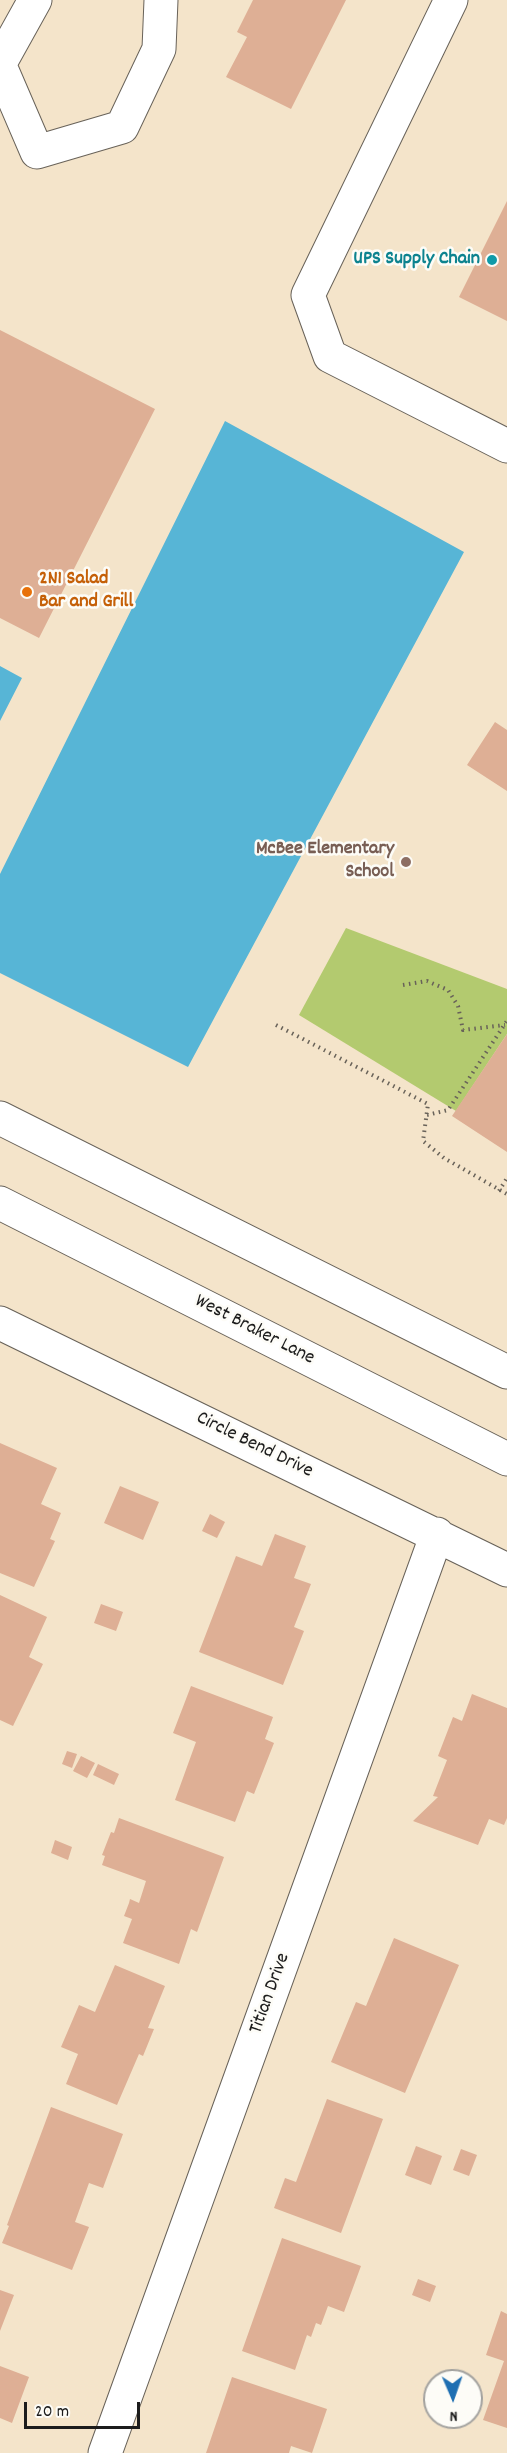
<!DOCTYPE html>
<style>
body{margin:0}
#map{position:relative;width:507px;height:2453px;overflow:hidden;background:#f4e4ca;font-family:Dekko,sans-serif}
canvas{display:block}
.north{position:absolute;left:423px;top:2369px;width:60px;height:60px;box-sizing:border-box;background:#fdfcf7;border:2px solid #a3a29f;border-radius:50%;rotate:178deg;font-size:16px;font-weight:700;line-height:24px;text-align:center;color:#1c1c1c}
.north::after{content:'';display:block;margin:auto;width:21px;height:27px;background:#1f6fb2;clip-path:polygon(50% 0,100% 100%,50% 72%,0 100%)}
.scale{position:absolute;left:24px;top:2402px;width:116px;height:27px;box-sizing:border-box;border:3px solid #1c1c1c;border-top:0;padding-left:8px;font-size:18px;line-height:21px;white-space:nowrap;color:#1c1c1c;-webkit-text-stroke:4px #fdfcf7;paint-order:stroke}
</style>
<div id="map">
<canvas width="507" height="2453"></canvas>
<div class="north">N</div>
<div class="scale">20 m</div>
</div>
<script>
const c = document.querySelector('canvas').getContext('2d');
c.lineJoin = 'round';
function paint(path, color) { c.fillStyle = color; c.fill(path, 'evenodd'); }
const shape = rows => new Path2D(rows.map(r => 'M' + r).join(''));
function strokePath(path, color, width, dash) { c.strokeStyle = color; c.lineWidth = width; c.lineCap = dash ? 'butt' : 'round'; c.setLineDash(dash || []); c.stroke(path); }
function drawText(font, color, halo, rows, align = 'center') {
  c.font = font + ' Dekko,sans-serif'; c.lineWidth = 5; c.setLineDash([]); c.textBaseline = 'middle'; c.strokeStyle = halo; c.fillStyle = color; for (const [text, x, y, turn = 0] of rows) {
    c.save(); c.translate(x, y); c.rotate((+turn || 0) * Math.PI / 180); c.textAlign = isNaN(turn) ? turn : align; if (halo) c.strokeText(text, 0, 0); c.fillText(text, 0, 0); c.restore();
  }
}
const green = shape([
 [346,928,507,989,507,1034,456,1111,299,1015]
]);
const water = shape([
 [225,421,464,552,188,1067,0,973,0,874],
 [0,666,22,678,0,721]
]);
const building = shape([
 [253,0,346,0,291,109,226,77,247,37,237,32],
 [507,201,507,321,459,297],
 [0,330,155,409,39,638,0,618],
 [495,722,507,730,507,791,467,765],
 [507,1034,507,1152,452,1116],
 [0,1443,57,1468,41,1504,61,1513,50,1539,55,1541,34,1587,0,1573],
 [120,1486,159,1502,143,1540,104,1523],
 [210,1514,225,1522,217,1538,202,1531],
 [275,1534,306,1546,294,1578,311,1584,294,1627,304,1631,283,1685,199,1652,236,1556,262,1566],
 [0,1595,47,1617,29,1657,43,1664,13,1726,0,1720],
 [101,1604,123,1612,116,1631,94,1623],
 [191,1686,273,1717,265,1739,274,1743,254,1794,247,1791,235,1822,175,1800,196,1742,173,1733],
 [472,1694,507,1708,507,1818,504,1825,489,1819,478,1845,413,1821,438,1797,433,1796,447,1760,438,1756,453,1717,462,1721],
 [67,1751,77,1754,72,1768,62,1764],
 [81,1756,95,1763,87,1778,73,1771],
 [98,1764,119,1774,114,1785,93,1775],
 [119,1818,224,1857,197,1932,191,1929,179,1964,123,1943,132,1919,124,1916,129,1903,130,1899,139,1903,146,1881,102,1865,105,1856,102,1855,111,1832,114,1833],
 [55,1840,72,1847,68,1860,51,1853],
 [394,1938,459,1965,405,2093,331,2062,356,2002,366,2006],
 [115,1965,165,1986,148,2028,154,2029,143,2056,139,2054,117,2105,66,2084,78,2054,61,2047,79,2005,95,2012],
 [327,2099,383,2119,341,2233,274,2208,285,2178,296,2182],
 [51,2107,123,2134,103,2188,89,2183,75,2222,89,2227,72,2270,2,2243,9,2226,7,2225],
 [416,2146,442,2156,431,2185,405,2175],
 [461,2149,477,2155,469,2176,453,2170],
 [282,2238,361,2266,344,2312,328,2306,321,2325,316,2323,311,2337,307,2335,295,2370,242,2351],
 [418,2279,436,2286,430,2302,412,2295],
 [0,2290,14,2295,0,2331],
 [501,2311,507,2314,507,2428,483,2420,504,2361,486,2355],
 [0,2366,29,2377,12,2423,0,2418],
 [232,2377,327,2409,312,2453,291,2446,289,2453,206,2453]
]);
const path = shape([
 [403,985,427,981,448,990,458,1006,463,1030,505,1025],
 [276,1025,428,1104,423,1141,444,1158,507,1194],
 [427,1115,448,1110,507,1021],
 [499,1191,507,1178]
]);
const minor = shape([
 [451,0,308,295,330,356,507,446],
 [0,63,35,0],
 [0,66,37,152,122,127,159,49,161,0],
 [0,1323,507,1570],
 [105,2453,437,1534]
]);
const major = shape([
 [0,1118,507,1372],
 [0,1203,507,1459]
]);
const markers = [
 [492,260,6,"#0f9aa8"],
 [27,592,6,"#e8710a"],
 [406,862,6,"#8d6e63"]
];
const cultureNames = [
 ["UPS Supply Chain",480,260]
];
const foodNames = [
 ["2N1 Salad",39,580],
 ["Bar and Grill",39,603]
];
const educationNames = [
 ["McBee Elementary",394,850],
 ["School",394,873]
];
const streetNames = [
 ["West Braker Lane",254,1331,27],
 ["Circle Bend Drive",254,1446,26],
 ["Titian Drive",271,1994,-70]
];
paint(green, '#b3ca6f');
paint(water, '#57b5d6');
paint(building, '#deaf95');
strokePath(minor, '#686259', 35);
strokePath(major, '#686259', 35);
strokePath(path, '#686259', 4, [1.5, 4.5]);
strokePath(minor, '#fff', 33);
strokePath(major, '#fff', 33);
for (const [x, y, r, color] of markers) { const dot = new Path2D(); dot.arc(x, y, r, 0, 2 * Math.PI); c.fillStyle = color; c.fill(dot); strokePath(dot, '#fdfcf7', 2); }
drawText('bold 20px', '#0d838f', '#fdfcf7', cultureNames, 'right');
drawText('bold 20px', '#c56008', '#fdfcf7', foodNames, 'left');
drawText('bold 20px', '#785e54', '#fdfcf7', educationNames, 'right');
drawText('20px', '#1c1c1c', '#fdfcf7', streetNames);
</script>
